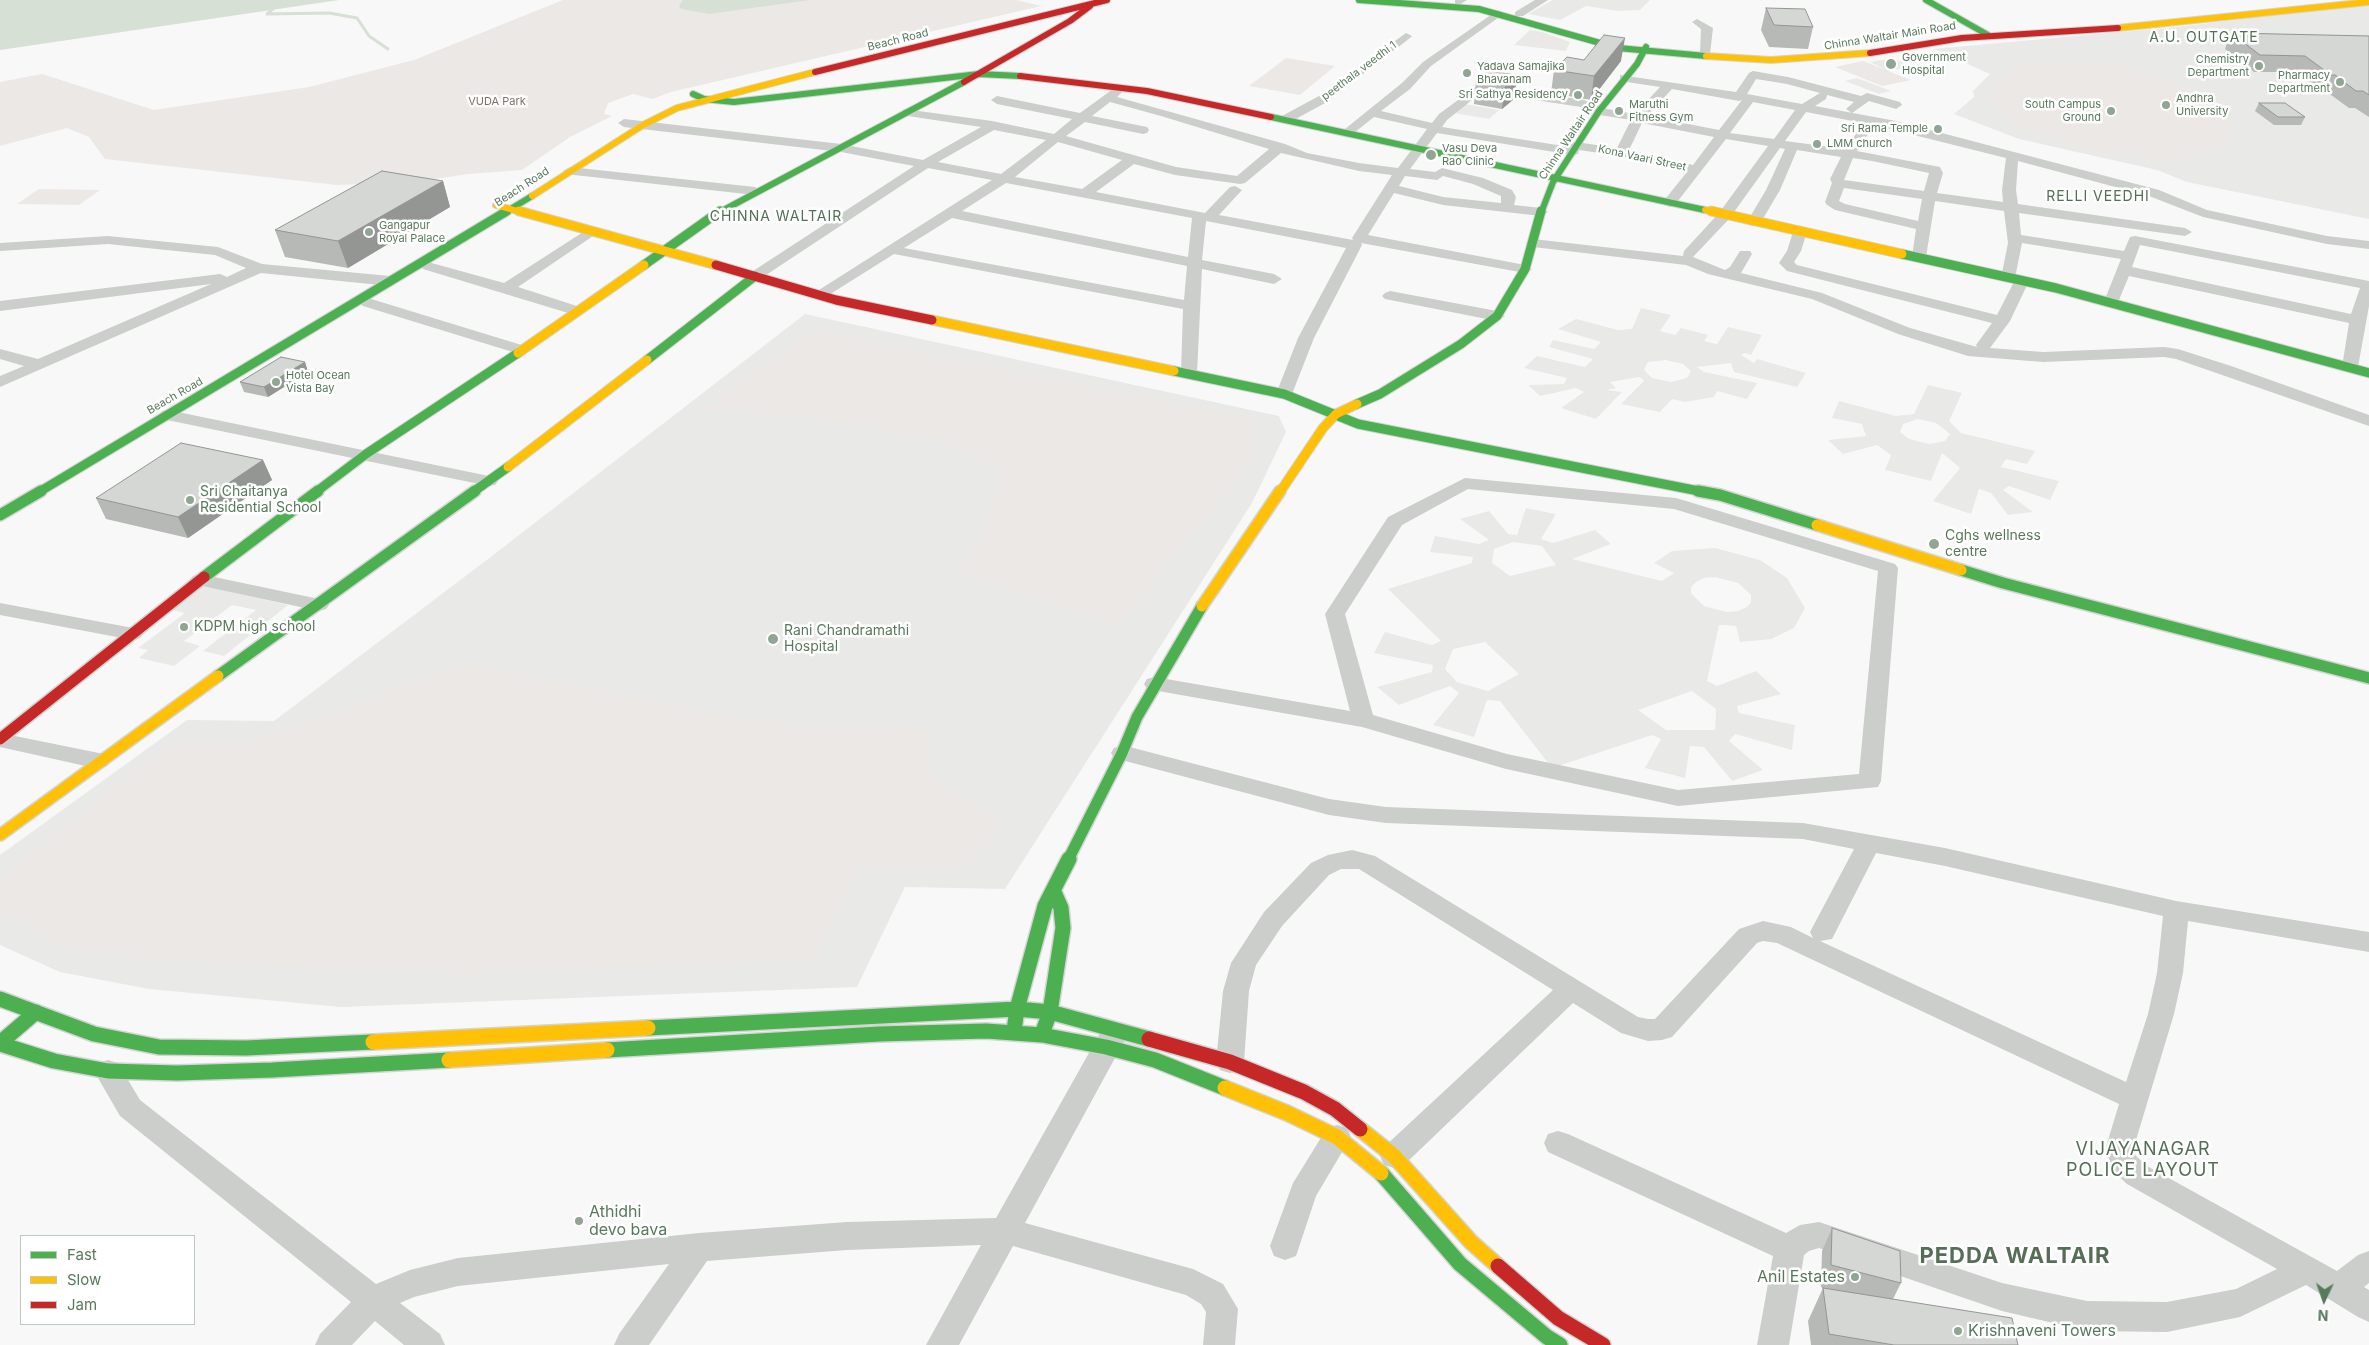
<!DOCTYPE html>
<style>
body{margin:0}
#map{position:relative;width:2369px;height:1345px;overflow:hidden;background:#f8f8f8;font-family:Inter,sans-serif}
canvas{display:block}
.legend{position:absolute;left:20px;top:1235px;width:175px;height:90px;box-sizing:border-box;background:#fff;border:1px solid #bcc9be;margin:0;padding:6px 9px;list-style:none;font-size:15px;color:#58795c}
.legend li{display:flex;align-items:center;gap:10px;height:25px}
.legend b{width:25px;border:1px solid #bcc9be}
.north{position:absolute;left:2299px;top:1275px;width:50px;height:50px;-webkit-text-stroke:4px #fff;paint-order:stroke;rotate:183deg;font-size:14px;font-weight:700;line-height:20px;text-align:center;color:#58795c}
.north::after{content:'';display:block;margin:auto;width:18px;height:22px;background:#58795c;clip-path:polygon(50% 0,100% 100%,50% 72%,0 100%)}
</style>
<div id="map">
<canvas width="2369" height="1345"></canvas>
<ul class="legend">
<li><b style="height:6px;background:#4caf50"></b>Fast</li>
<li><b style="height:6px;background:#ffc107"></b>Slow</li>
<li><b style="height:6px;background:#c62828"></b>Jam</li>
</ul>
<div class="north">N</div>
</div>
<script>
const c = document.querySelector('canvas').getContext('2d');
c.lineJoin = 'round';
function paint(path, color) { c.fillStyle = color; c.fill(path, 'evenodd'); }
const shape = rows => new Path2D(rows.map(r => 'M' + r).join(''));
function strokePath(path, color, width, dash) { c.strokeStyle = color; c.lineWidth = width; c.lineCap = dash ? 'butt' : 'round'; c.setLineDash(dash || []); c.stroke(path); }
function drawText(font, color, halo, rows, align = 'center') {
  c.font = font + ' Inter,sans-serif'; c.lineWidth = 5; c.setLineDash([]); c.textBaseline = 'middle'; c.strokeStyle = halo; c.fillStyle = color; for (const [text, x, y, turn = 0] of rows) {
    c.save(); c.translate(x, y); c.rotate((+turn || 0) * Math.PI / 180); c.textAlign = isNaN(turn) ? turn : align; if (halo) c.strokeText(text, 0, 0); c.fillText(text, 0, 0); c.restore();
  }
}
const built = shape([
 [1553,0,1650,0,1640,10,1618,11,1586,6,1560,20,1528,14],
 [2369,3,2369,219,2187,182,2157,170,2019,139,1954,114,1974,97,1973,91,1990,74,1934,49,2185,26],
 [1530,30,1542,32,1570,42,1566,51,1514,45],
 [1893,58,1911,67,1888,71,1870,62],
 [1857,78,1891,91,1879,94,1845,81],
 [1465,104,1499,110,1489,119,1454,113],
 [1641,308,1671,315,1660,331,1675,335,1681,328,1708,335,1704,341,1717,344,1728,327,1762,335,1751,355,1745,353,1741,355,1754,363,1757,359,1806,373,1797,387,1734,372,1731,363,1697,367,1704,372,1757,383,1747,399,1717,391,1714,397,1685,402,1672,399,1660,412,1621,404,1644,381,1640,377,1610,382,1616,388,1607,390,1622,392,1596,419,1561,408,1584,392,1576,388,1540,396,1528,385,1564,384,1567,378,1524,368,1537,356,1585,367,1593,359,1549,347,1553,340,1594,349,1601,342,1558,329,1576,319,1618,330,1632,329],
 [1666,360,1683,364,1691,371,1687,378,1671,382,1652,378,1644,370,1648,362],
 [805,314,1279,416,1286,432,1252,503,1005,889,905,887,857,987,341,1007,149,989,60,972,0,945,0,855,187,720,274,721,488,559],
 [1928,385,1962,393,1949,421,1961,433,2035,451,2027,464,2006,459,2001,467,2059,481,2050,500,2009,486,2003,490,2033,512,2008,515,1991,493,1979,489,1971,514,1933,501,1960,468,1942,453,1931,481,1885,470,1891,455,1877,445,1843,454,1828,440,1866,436,1862,424,1832,418,1839,401,1896,416,1914,414],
 [1918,419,1936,423,1950,434,1945,441,1929,444,1909,439,1900,432,1903,424],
 [1526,508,1556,514,1541,539,1553,543,1595,530,1611,544,1572,559,1662,581,1674,573,1654,563,1672,551,1715,548,1760,560,1787,578,1805,608,1794,628,1771,639,1740,642,1736,626,1719,625,1707,681,1717,686,1756,671,1781,694,1737,706,1739,713,1795,725,1792,750,1735,734,1729,741,1763,770,1732,781,1704,747,1690,746,1685,778,1645,768,1661,739,1652,735,1552,768,1500,701,1487,700,1474,737,1433,725,1459,693,1450,686,1399,705,1377,687,1432,672,1433,665,1374,653,1385,632,1432,645,1441,641,1388,589,1472,563,1473,557,1430,552,1435,536,1479,544,1489,540,1460,519,1489,511,1508,534,1517,535],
 [1513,542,1542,546,1556,565,1510,576,1492,563,1494,549],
 [1715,577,1738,583,1751,595,1751,602,1747,607,1738,611,1727,612,1704,606,1691,593,1691,587,1696,582,1704,578],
 [1485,642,1519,674,1488,691,1457,682,1445,669,1453,649],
 [1692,691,1716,709,1715,730,1666,730,1638,710],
 [201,585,288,605,224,656,203,651,256,610,232,605,184,641,200,646,174,666,139,658,148,650,138,648,185,613,169,609]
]);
const green = shape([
 [563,0,1016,0,1041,6,671,92,652,99,633,94,608,103,604,114,612,116,570,137,522,170,468,174,415,182,337,185,105,159,89,137,67,128,0,146,0,82,42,74,154,110,309,87,414,60],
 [1544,35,1570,42,1564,50,1531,46],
 [1286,58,1335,66,1300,95,1249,86],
 [1863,61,1911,80,1882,86,1835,67],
 [2045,63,2100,63,2142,69,2160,75,2182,84,2210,101,2228,115,2234,128,2229,138,2207,154,2175,159,2142,158,2106,154,2041,135,2022,129,2009,120,1989,98,1991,89,2009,72,2023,65],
 [39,189,100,190,79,205,17,204],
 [814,330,1257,420,1252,463,1117,626,959,573,987,524,1001,471,948,443,801,416,701,410],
 [463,663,753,721,931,728,927,769,1003,825,964,869,860,867,815,960,475,974,299,969,72,953,0,911,0,878,170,742,252,741]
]);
const water = shape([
 [0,0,339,0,0,50],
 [683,0,810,0,709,14,681,9,679,6]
]);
const stream = shape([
 [274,8,267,14,329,13,357,18,369,36,388,49]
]);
const street = shape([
 [1455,0,1467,0,1459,5,1455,4,1455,0],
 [1535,0,1548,0,1523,16,1515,16,1515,12,1535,0],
 [1498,10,1503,13,1502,15,1431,66,1410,89,1381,111,1432,123,1439,114,1480,84,1584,100,1607,109,1635,114,1660,87,1620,81,1620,75,1736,92,1749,73,1753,71,1788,77,1861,96,1867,93,1900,102,1902,105,1896,109,1869,101,1852,113,1846,109,1854,102,1827,95,1826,99,1815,106,1896,121,2159,190,2207,210,2327,236,2369,241,2369,249,2327,244,2203,217,2149,196,2018,161,2016,190,2018,204,2185,228,2192,232,2185,236,2019,213,2021,235,2124,251,2130,237,2135,236,2369,281,2369,306,2358,367,2350,372,2342,367,2349,323,2129,276,2116,307,2106,307,2103,304,2121,259,2022,243,2015,278,2013,281,2003,281,2001,278,2008,243,2004,211,1935,201,1926,257,1919,261,1914,260,1912,257,1916,229,1835,210,1827,205,1825,202,1832,183,1830,179,1841,157,1797,150,1780,190,1761,222,1754,226,1749,225,1747,222,1766,190,1785,149,1780,148,1729,219,1693,257,1725,270,1730,267,1740,251,1750,251,1752,254,1741,273,1822,293,1910,328,1977,347,1976,345,1992,323,1787,271,1779,263,1787,251,1793,232,1800,228,1807,232,1801,251,1794,262,1797,265,1997,315,2016,278,2026,278,2029,281,2010,321,1990,348,2043,352,2164,347,2178,349,2231,366,2369,415,2369,426,2176,359,2164,357,2043,362,1968,356,1898,334,1812,299,1708,274,1686,265,1533,247,1526,243,1533,239,1683,256,1684,251,1719,213,1768,146,1726,139,1674,206,1669,207,1662,203,1687,172,1621,156,1579,150,1578,154,1573,155,1437,133,1410,169,1435,172,1442,168,1483,178,1512,190,1516,197,1514,205,1541,208,1548,212,1541,216,1443,205,1394,193,1368,235,1525,265,1532,269,1525,273,1361,243,1362,245,1314,338,1292,394,1290,398,1284,399,1278,398,1276,394,1298,338,1346,248,1206,221,1202,260,1274,274,1282,279,1274,284,1202,269,1197,373,1195,376,1189,378,1183,376,1181,373,1183,309,894,254,824,298,819,300,811,295,992,180,928,168,760,279,755,280,750,279,748,276,750,273,914,166,841,152,624,127,618,123,624,119,841,144,923,160,981,127,908,116,904,115,902,112,904,109,992,121,1054,134,1072,119,997,104,991,100,997,96,1080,113,1120,84,1126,88,1117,97,1285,144,1307,153,1359,163,1398,168,1427,129,1374,117,1350,136,1346,137,1340,133,1402,83,1423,62,1498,10],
 [1756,79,1787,84,1820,93,1802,104,1747,94,1756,79],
 [1672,89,1739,101,1742,100,1719,130,1647,116,1672,89],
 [1482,92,1581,107,1600,115,1631,120,1617,148,1576,142,1571,143,1570,147,1442,127,1447,120,1482,92],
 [1110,102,1161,116,1269,149,1237,176,1176,167,1066,136,1085,122,1143,134,1147,133,1149,130,1147,127,1092,116,1110,102],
 [1753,102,1763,104,1795,110,1774,139,1730,133,1753,102],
 [1806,112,1863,123,1846,149,1785,141,1806,112],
 [1642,123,1714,137,1693,165,1629,150,1642,123],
 [1874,125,2006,158,2002,190,2003,202,1937,193,1943,173,1940,167,1857,151,1874,125],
 [994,130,1046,140,1001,174,938,162,994,130],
 [1058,142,1122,160,1082,189,1015,177,1058,142],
 [1281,153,1359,171,1392,175,1352,238,1353,240,1219,215,1242,190,1235,186,1230,187,1205,213,1096,192,1134,164,1175,175,1240,184,1245,183,1281,153],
 [1853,158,1872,161,1929,173,1924,191,1844,180,1853,158],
 [1405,176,1437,180,1443,176,1473,184,1501,196,1501,203,1443,197,1399,186,1405,176],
 [1006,183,1192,218,1188,257,962,211,1006,183],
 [1844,188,1922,199,1918,221,1845,204,1839,201,1844,188],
 [952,218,1187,266,1184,300,904,248,952,218],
 [2140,245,2360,288,2351,314,2132,267,2140,245],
 [1697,19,1713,28,1710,54,1706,55,1700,52,1701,29,1692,22,1697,19],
 [1406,33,1412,36,1410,38,1327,102,1290,122,1282,122,1280,119,1282,116,1319,96,1406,33],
 [570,167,755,187,762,191,755,195,565,174,563,171,570,167],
 [591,227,596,228,598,231,596,234,518,287,583,308,586,311,578,316,423,269,421,266,428,262,504,283,591,227],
 [108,236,218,247,262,264,390,276,398,281,390,286,261,273,0,387,0,376,24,366,0,359,0,349,38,359,211,284,0,311,0,301,220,274,227,277,246,268,215,255,108,244,0,251,0,243,108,236],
 [1390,291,1497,311,1505,316,1497,321,1385,299,1382,296,1385,293,1390,291],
 [368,298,528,347,530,350,522,355,516,353,363,306,360,303,363,300,368,298],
 [168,410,489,476,495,477,498,481,495,485,489,486,162,419,159,415,162,411,168,410],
 [1465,478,1676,498,1895,564,1898,568,1881,781,1878,787,1678,806,1506,769,1362,727,1147,689,1144,684,1147,679,1155,677,1350,711,1325,614,1388,517,1465,478],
 [1468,489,1674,509,1878,571,1859,774,1678,790,1507,754,1373,715,1345,614,1402,525,1468,489],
 [200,574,319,599,326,601,329,605,326,609,319,611,193,584,190,580,193,576,200,574],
 [0,603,133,628,140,630,143,634,140,638,133,640,0,615,0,603],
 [0,733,99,753,107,756,110,761,107,766,99,769,0,747,0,733],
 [1122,745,1329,799,1386,807,1803,823,1945,848,2176,901,2369,932,2369,952,2188,921,2183,973,2174,1014,2133,1150,2136,1156,2147,1166,2337,1271,2358,1255,2369,1251,2369,1283,2364,1287,2369,1290,2369,1322,2358,1317,2306,1285,2240,1317,2167,1332,2087,1331,2002,1311,1819,1248,1809,1251,1804,1255,1789,1345,1757,1345,1773,1256,1548,1152,1544,1143,1548,1134,1558,1131,1568,1134,1786,1233,1800,1225,1819,1222,2002,1283,2087,1301,2167,1302,2236,1289,2277,1269,2127,1184,2115,1173,2105,1150,2119,1104,1777,943,1763,941,1757,943,1672,1037,1662,1040,1648,1041,1621,1033,1573,1003,1404,1165,1394,1168,1384,1165,1380,1156,1384,1147,1553,990,1359,869,1341,869,1329,875,1282,926,1256,965,1249,991,1244,1062,1240,1070,1230,1073,1220,1070,1216,1062,1223,991,1231,963,1264,912,1311,863,1328,855,1352,850,1375,856,1638,1017,1648,1019,1655,1019,1739,929,1763,921,1791,927,1813,938,1810,932,1854,849,1803,839,1386,823,1329,815,1114,758,1111,753,1114,748,1122,745],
 [1876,853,1945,866,2163,916,2157,973,2148,1014,2126,1082,1820,941,1832,939,1876,853],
 [1113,1025,1123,1028,1127,1036,1025,1223,1193,1269,1223,1284,1238,1309,1235,1345,1203,1345,1206,1312,1201,1304,1186,1295,1013,1246,959,1345,926,1345,981,1245,847,1250,707,1261,649,1345,614,1345,619,1334,669,1264,458,1286,414,1297,400,1303,440,1334,445,1345,404,1345,375,1321,352,1345,315,1345,320,1334,351,1302,120,1116,94,1071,98,1063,108,1060,118,1063,140,1100,376,1284,410,1270,458,1258,699,1233,847,1222,996,1218,1103,1028,1113,1025],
 [1337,1125,1347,1128,1351,1137,1316,1196,1296,1256,1285,1260,1274,1256,1270,1246,1293,1183,1327,1128,1337,1125]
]);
const fastFar3 = shape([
 [1359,0,1479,9,1618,48,1706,56],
 [1926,0,1988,35],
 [693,94,704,99,734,102,979,74,1020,76],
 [1271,117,1705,210],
 [504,213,532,196],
 [718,213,964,82],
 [1541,213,1553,182,1599,111,1637,64,1646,47]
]);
const fastFar2 = shape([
 [1902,254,2056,288,2369,373],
 [644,265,720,211],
 [647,360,755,276],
 [1174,371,1284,394,1358,424,1704,492],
 [1357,404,1380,394,1461,344,1497,316,1525,269,1541,211],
 [39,492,507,211],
 [316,492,366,454,518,353],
 [473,492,508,467]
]);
const fastFar1 = shape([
 [1698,491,1720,495,1817,525],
 [0,515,41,491],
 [1961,570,2003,583,2369,678],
 [204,577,318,491],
 [218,676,475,491],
 [1068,860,1122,753,1137,717,1202,606]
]);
const fast = shape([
 [0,999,94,1034,159,1047,246,1048,373,1042],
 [648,1028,1017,1009,1050,1012,1149,1039],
 [1014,1031,1017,1009,1045,906,1069,859],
 [1042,1034,1050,1012,1063,928,1061,908,1054,892],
 [0,1043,36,1012],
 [0,1044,54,1061,108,1071,177,1073,272,1070,449,1060],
 [607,1050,879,1034,986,1031,1042,1035,1106,1047,1155,1060,1225,1088],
 [1381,1173,1460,1264,1547,1337,1560,1345]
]);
const slowFar3 = shape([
 [2118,28,2369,2],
 [1706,56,1771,60,1870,53],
 [532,196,643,125,677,108,815,72],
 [496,205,524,213],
 [1705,210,1716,213]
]);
const slowFar2 = shape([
 [519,211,716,265],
 [1711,211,1902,254],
 [932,320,1174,371],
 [518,353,644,265],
 [508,467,647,360],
 [1280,492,1323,428,1336,414,1357,404]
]);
const slowFar1 = shape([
 [1817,525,1961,570],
 [1202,606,1280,491],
 [0,835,218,676]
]);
const slow = shape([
 [373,1042,648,1028],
 [449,1060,607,1050],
 [1225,1088,1287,1113,1337,1137,1381,1173],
 [1360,1129,1394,1156,1471,1242,1498,1266]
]);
const jamFar3 = shape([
 [1870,53,1962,38,2118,28],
 [815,72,1107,0],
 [1020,76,1147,91,1271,117],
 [964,82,1070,21,1090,6]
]);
const jamFar2 = shape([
 [716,265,836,300,932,320]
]);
const jamFar1 = shape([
 [0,739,204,577]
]);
const jam = shape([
 [1149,1039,1230,1062,1304,1092,1335,1109,1360,1129],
 [1498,1266,1558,1318,1603,1345]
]);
const wall = shape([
 [1766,8,1813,27,1808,49,1769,47,1761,30],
 [2231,33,2369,36,2369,117,2355,108,2349,108,2327,92,2323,92,2298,72,2254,72,2225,49],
 [1584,60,1621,61,1591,100,1551,93,1554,70],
 [1517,75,1514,99,1502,109,1474,104,1476,80],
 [2259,103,2305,117,2301,125,2274,125,2255,111],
 [443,181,450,207,348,268,285,257,275,230],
 [305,362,308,372,268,397,244,392,240,382],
 [263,460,272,480,188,538,106,519,96,498],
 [1832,1228,1901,1283,1893,1299,2018,1345,1811,1345,1808,1321,1823,1288,1821,1287,1822,1251]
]);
const shadedWall = shape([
 [1625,38,1621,61,1591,100,1594,76],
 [1517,75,1514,99,1502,109,1505,85],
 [443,181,450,207,348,268,338,241],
 [305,362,308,372,268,397,264,387],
 [263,460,272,480,188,538,178,517]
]);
const building = shape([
 [1766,8,1805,9,1813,27,1774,25,1766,8],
 [2231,33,2369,36,2369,95,2363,91,2356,91,2335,75,2331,75,2305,56,2260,55,2231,33],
 [1604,35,1625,38,1594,76,1554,70,1567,57,1584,60,1604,35],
 [1488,71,1517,75,1505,85,1476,80,1488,71],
 [2259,103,2285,103,2305,117,2278,117,2259,103],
 [382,171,443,181,338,241,275,230,382,171],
 [281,357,305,362,264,387,240,382,281,357],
 [181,443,263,460,178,517,96,498,181,443],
 [1832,1228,1900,1251,1901,1283,1831,1265,1832,1228],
 [1823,1288,2012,1318,2018,1345,1894,1345,1829,1334,1823,1288]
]);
const markers = [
 [1891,64,6,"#90a593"],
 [2259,66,5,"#90a593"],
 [1467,73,5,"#90a593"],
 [2340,82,5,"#90a593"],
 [1578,95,5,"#90a593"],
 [2166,105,5,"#90a593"],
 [1619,111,5,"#90a593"],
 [2111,111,5,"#90a593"],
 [1938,129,5,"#90a593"],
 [1817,144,5,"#90a593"],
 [1431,155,6,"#90a593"],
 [369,232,5,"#90a593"],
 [276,382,5,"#90a593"],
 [190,500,5,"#90a593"],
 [1934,544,6,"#90a593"],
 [184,627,5,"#90a593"],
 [773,639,6,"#90a593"],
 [579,1221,5,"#90a593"],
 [1855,1277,5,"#90a593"],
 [1958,1331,5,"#90a593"]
];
const farStreetnames = [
 ["Chinna Waltair Main Road",1890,36,-9],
 ["Beach Road",898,40,-14],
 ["peethala veedhi 1",1359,71,-37],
 ["Chinna Waltair Road",1571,135,-56],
 ["Kona Vaari Street",1642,158,12],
 ["Beach Road",522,187,-33],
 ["Beach Road",175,396,-30]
];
const farPoinames = [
 ["Government",1902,58],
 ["Hospital",1902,71],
 ["Chemistry",2249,60,"right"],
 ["Department",2249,73,"right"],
 ["Yadava Samajika",1477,67],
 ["Bhavanam",1477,80],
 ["Pharmacy",2330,76,"right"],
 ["Department",2330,89,"right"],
 ["Sri Sathya Residency",1568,95,"right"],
 ["Andhra",2176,99],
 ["University",2176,112],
 ["Maruthi",1629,105],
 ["Fitness Gym",1629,118],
 ["South Campus",2101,105,"right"],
 ["Ground",2101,118,"right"],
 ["Sri Rama Temple",1928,129,"right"],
 ["LMM church",1827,144],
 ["Vasu Deva",1442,149],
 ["Rao Clinic",1442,162],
 ["Gangapur",379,226],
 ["Royal Palace",379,239],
 ["Hotel Ocean",286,376],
 ["Vista Bay",286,389]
];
const farParknames = [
 ["VUDA Park",497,102]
];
const farQuarternames = [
 ["A.U. OUTGATE",2204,38],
 ["RELLI VEEDHI",2098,197],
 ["CHINNA WALTAIR",776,217]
];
const poiNames = [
 ["Sri Chaitanya",200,492],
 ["Residential School",200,508],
 ["Cghs wellness",1945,536],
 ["centre",1945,552],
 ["KDPM high school",194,627],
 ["Rani Chandramathi",784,631],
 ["Hospital",784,647]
];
const nearPoinames = [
 ["Athidhi",589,1212],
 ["devo bava",589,1230],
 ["Anil Estates",1845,1277,"right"],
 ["Krishnaveni Towers",1968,1331]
];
const nearNeighbourhoodnames = [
 ["VIJAYANAGAR",2143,1150],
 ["POLICE LAYOUT",2143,1171]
];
const nearDistrictnames = [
 ["PEDDA WALTAIR",2015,1256]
];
paint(built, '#e9eae8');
paint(green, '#ece8e6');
paint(water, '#d6e0d4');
strokePath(stream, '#d6e0d4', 3);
strokePath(fastFar3, '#d2d5d3', 8);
strokePath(fastFar2, '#d2d5d3', 11);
strokePath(fastFar1, '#d2d5d3', 14);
strokePath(fast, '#d2d5d3', 18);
strokePath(slowFar3, '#d2d5d3', 8);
strokePath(slowFar2, '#d2d5d3', 11);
strokePath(slowFar1, '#d2d5d3', 14);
strokePath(slow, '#d2d5d3', 18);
strokePath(jamFar3, '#d2d5d3', 8);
strokePath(jamFar2, '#d2d5d3', 11);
strokePath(jamFar1, '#d2d5d3', 14);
strokePath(jam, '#d2d5d3', 18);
paint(street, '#cbcecb');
strokePath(fastFar3, '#4caf50', 6);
strokePath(fastFar2, '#4caf50', 9);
strokePath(fastFar1, '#4caf50', 11);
strokePath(fast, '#4caf50', 15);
strokePath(slowFar3, '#ffc107', 6);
strokePath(slowFar2, '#ffc107', 9);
strokePath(slowFar1, '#ffc107', 11);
strokePath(slow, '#ffc107', 15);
strokePath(jamFar3, '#c62828', 6);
strokePath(jamFar2, '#c62828', 9);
strokePath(jamFar1, '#c62828', 11);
strokePath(jam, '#c62828', 15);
paint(wall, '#b6b9b6');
paint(shadedWall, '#949694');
paint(building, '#d4d7d4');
strokePath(building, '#949694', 1);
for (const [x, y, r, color] of markers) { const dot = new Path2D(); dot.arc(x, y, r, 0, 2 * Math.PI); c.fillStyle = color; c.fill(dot); strokePath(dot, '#fff', 2); }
drawText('11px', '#58795c', '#fff', farStreetnames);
drawText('11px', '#58795c', '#fff', farPoinames, 'left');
drawText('11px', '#817165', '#fff', farParknames);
c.letterSpacing = '1px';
drawText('14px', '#546f56', '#fff', farQuarternames);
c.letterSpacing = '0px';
drawText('14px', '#58795c', '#fff', poiNames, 'left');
drawText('16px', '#58795c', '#fff', nearPoinames, 'left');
c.letterSpacing = '1px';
drawText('18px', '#546f56', '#fff', nearNeighbourhoodnames);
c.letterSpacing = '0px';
c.letterSpacing = '1px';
drawText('bold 22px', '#546f56', '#fff', nearDistrictnames);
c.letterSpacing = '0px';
</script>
